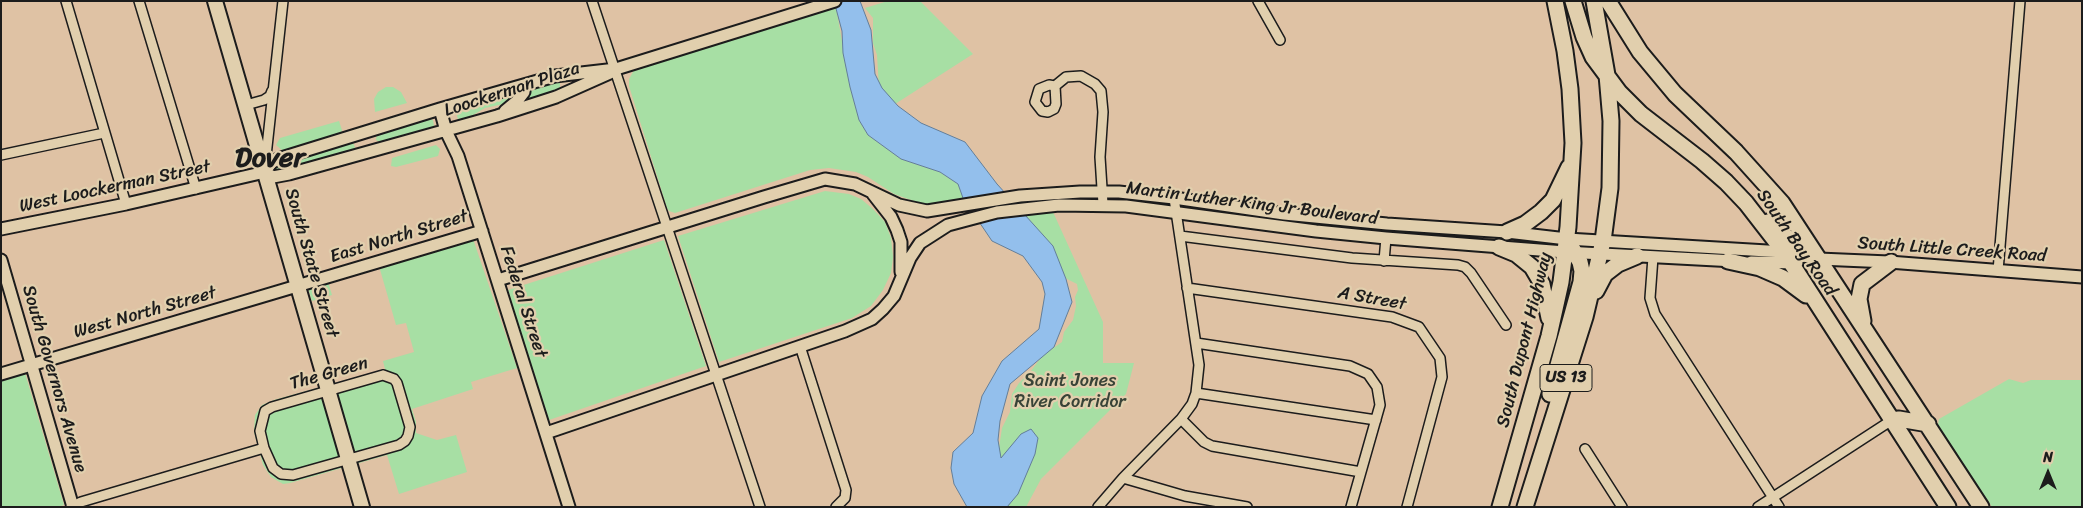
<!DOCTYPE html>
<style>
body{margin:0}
#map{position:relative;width:2083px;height:508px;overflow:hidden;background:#dfc2a4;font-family:Sriracha,sans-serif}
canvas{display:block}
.frame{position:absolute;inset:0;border:2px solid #1c1c1c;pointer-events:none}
.north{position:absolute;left:2023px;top:448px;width:50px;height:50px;-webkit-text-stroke:4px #e1cfad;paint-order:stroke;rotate:0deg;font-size:14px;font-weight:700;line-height:20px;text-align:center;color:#1c1c1c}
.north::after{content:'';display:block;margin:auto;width:18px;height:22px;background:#1c1c1c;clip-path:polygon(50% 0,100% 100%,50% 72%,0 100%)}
</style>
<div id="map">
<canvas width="2083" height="508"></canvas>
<div class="frame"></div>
<div class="north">N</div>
</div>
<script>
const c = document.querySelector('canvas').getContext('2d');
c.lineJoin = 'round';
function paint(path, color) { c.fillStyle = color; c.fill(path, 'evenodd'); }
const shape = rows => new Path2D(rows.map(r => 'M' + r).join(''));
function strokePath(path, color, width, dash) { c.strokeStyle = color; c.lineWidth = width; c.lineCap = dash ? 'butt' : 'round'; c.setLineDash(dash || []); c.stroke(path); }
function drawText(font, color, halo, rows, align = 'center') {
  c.font = font + ' Sriracha,sans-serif'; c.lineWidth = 4.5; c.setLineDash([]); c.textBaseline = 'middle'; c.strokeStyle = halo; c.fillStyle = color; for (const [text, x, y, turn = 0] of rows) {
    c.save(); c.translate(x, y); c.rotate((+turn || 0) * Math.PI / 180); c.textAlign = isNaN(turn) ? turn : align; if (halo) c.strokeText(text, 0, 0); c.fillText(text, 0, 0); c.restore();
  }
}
const green = shape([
 [888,1,920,1,973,54,892,106,879,87,877,55,873,43,873,18,865,8],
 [836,7,850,87,859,120,868,135,901,159,940,172,958,184,965,201,934,206,925,205,894,194,868,177,856,172,829,168,810,170,675,213,669,211,667,208,629,86,629,79,634,70,643,65],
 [558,80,560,83,560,89,557,92,524,102,528,89],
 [386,87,393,87,401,92,407,103,375,112,374,99,378,92],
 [515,90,518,94,508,103,485,108,468,118,458,119,456,113,457,109],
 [429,118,433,120,434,126,432,130,382,143,376,140,377,133],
 [339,121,342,130,341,134,283,151,276,145,280,138],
 [347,143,353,143,355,147,352,151,276,173,273,172,272,168,274,166],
 [436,145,440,149,438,156,396,167,391,166,392,158],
 [825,191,849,194,861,199,873,209,885,222,891,238,893,257,891,273,883,290,871,306,852,318,719,362,678,236],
 [1053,212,1103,322,1103,363,1134,363,1126,394,1041,479,1026,507,1008,507,998,454,1002,428,1010,412,1012,394,1019,383,1031,371,1042,356,1062,342,1064,332,1073,320,1076,306,1075,297,1078,290,1077,284,1067,279,1030,238,1020,215],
 [473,239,517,368,471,382,473,389,412,409,416,422,416,433,437,440,456,435,467,472,399,494,387,455,290,483,283,484,271,477,263,465,254,432,255,415,262,405,274,400,385,369,383,361,414,352,406,323,396,325,379,266],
 [664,240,706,366,549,420,508,290],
 [328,282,332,295,312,301,308,288],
 [25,373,64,505,58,507,1,507,1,380],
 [2009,379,2023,383,2031,380,2082,380,2082,507,1992,507,1938,425,1939,419]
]);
const water = shape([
 [834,1,860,1,871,30,875,74,882,88,898,106,921,123,965,142,997,184,1053,246,1066,279,1072,302,1054,347,1010,384,1000,421,998,440,1001,458,1021,434,1031,429,1038,438,1035,454,1018,494,1007,507,967,507,954,484,951,468,953,452,973,433,982,396,1002,361,1039,329,1045,294,1042,282,1023,256,992,241,963,198,958,184,940,172,901,159,868,135,859,120,850,87,843,53,842,31,834,1]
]);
const street = shape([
 [66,1,126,204],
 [139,1,196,189],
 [592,1,760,507],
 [1258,1,1280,40],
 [1055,86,1056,104,1054,109,1048,112,1042,111,1035,102,1039,89,1049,85,1055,86,1066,77,1081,76,1095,84,1101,91,1103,112,1100,157,1103,204],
 [246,105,264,100,270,96,272,91],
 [1,155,104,133],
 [265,165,283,1],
 [1180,236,1352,258,1458,265,1465,267,1471,273,1506,325],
 [1653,257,1650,298,1655,314,1779,507],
 [1384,261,1386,238],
 [1998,271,2020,1],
 [1187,288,1392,317,1419,327,1440,358,1442,377,1407,507],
 [1196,343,1350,366,1368,374,1377,387,1380,405,1351,507],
 [800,346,846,490,845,498,836,507],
 [383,375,394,379,397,383,410,427,408,436,405,441,399,445,293,475,281,474,273,468,264,448,260,431,265,411,272,407,383,375],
 [1196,393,1376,420],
 [1181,419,1204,442,1212,446,1361,472],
 [1585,449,1622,507],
 [1123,478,1185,496,1247,507],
 [71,507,81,502,264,448],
 [1098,507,1123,478,1181,419,1192,404,1196,393,1199,365,1174,198],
 [1758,507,1892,420]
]);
const secondary = shape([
 [440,109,446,131,458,156,569,507],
 [505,111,517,101,524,92,524,85],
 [265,172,271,163,278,159,440,109,555,76,616,69,835,1],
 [265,172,273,177,289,174,497,116,556,97,610,73],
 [873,194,891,217,897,230,901,242,901,272],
 [1,229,126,204,265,172],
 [1,260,73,507],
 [1751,262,1797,263],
 [498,280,764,197,825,179,855,184,899,205,927,211,1020,196,1080,192,1119,192,1174,198,1284,214,1387,224,1507,232,1567,239,1784,252,1819,259,1889,262,2082,277],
 [1,374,482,231],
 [546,433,845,331,872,319,883,309,894,296,910,258,920,243,948,225,997,212,1059,205,1126,206,1316,231,1386,238,1565,252,1735,261]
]);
const primary = shape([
 [215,1,362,507]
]);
const highway = shape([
 [1573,1,1584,37,1593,57,1619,92,1641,114,1702,161,1726,182,1746,203,1784,252,1948,507],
 [1608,1,1640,52,1675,94,1736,152,1782,203,1981,507],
 [1768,222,1793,242,1814,256],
 [1507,232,1525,224,1541,212,1553,200,1569,167],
 [1499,247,1516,254,1532,267,1542,284,1549,318],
 [1728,261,1760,268,1783,278,1806,295],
 [1596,291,1605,274,1618,264,1637,256],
 [1863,321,1859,299,1862,284,1891,262],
 [1550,394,1581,282,1582,271,1580,262,1567,239],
 [1892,420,1899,419,1928,424],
 [1500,507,1549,336,1561,282,1568,227,1573,143,1570,89,1565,51,1555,1],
 [1525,507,1585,317,1603,241,1610,188,1611,121,1607,75,1594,1]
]);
const shields = [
 [1566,378,52]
];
const shieldNames = [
 ["US 13",1566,378]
];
const streetNames = [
 ["Loockerman Plaza",512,90,-18],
 ["West Loockerman Street",115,187,-12],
 ["Martin Luther King Jr Boulevard",1252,204,7],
 ["East North Street",399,237,-17],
 ["South Bay Road",1796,243,55],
 ["South Little Creek Road",1952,250,4],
 ["South State Street",311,263,74],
 ["A Street",1372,299,10],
 ["Federal Street",523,302,72],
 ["West North Street",145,313,-16],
 ["South Dupont Highway",1525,340,-76],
 ["The Green",329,374,-16],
 ["South Governors Avenue",54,379,74]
];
const parkNames = [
 ["Saint Jones",1070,381],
 ["River Corridor",1070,402]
];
const townNames = [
 ["Dover",270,159]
];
paint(green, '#a7dfa4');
paint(water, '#93bfec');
strokePath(water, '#637e99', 1);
strokePath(street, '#1c1c1c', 12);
strokePath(secondary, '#1c1c1c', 15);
strokePath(primary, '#1c1c1c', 18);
strokePath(highway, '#1c1c1c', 19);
strokePath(street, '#e1cfad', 9);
strokePath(secondary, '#e1cfad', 11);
strokePath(primary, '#e1cfad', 14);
strokePath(highway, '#e1cfad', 15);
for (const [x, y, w] of shields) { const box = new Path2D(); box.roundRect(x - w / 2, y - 13.5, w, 27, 4); c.fillStyle = '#e1cfad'; c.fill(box); strokePath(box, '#1c1c1c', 1); }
drawText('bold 16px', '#1c1c1c', null, shieldNames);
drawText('18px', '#1c1c1c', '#e1cfad', streetNames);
drawText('18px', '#384337', '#e1cfad', parkNames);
drawText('bold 28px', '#1c1c1c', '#e1cfad', townNames);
</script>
